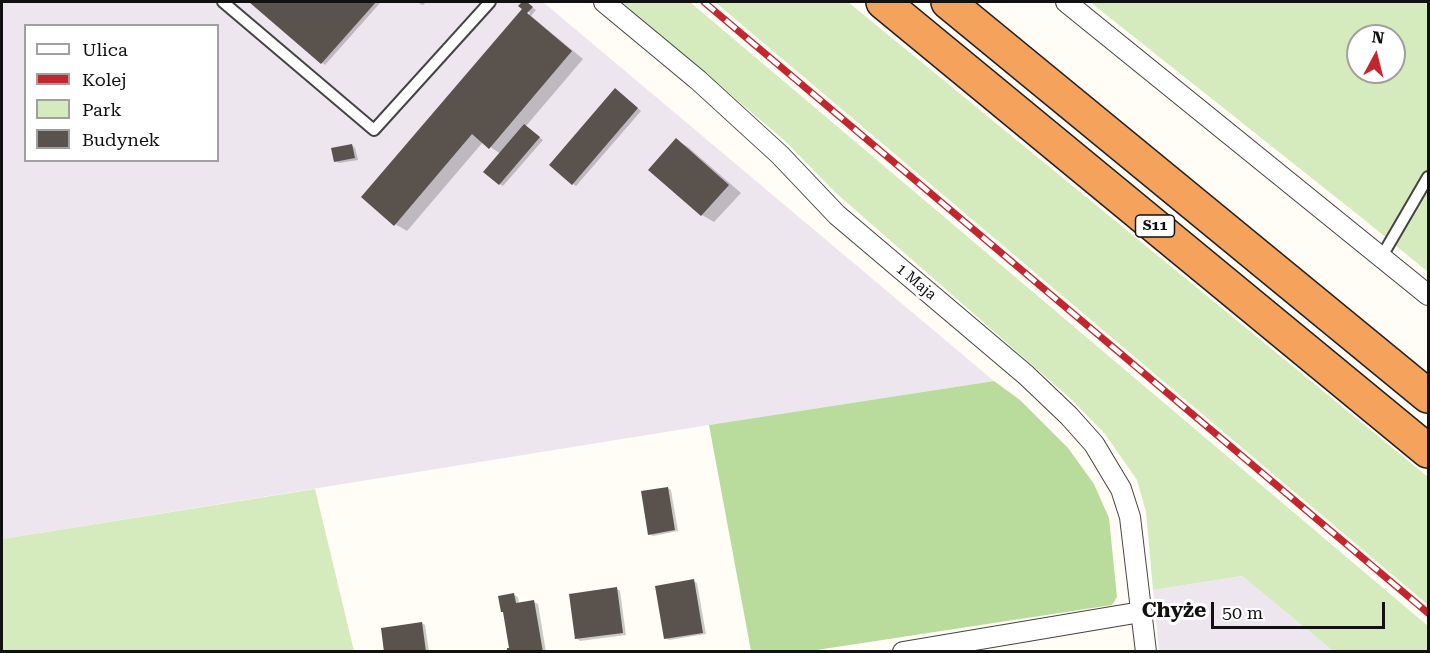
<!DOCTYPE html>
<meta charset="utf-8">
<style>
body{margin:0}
#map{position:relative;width:1430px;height:653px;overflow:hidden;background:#fffdf5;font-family:"Roboto Serif",serif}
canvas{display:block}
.frame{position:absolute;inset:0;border:3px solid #111;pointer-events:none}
.legend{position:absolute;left:24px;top:24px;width:195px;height:138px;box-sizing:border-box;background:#fff;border:2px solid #a0a0a0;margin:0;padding:8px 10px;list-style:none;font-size:18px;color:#111}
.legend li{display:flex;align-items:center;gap:12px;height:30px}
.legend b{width:30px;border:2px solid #a0a0a0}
.north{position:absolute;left:1346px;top:24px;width:60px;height:60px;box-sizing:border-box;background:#fff;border:2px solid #a0a0a0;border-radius:50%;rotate:7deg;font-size:16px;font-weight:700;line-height:24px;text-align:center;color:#111}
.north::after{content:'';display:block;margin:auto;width:21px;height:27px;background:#c4262e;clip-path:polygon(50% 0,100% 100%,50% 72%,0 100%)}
.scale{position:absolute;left:1211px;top:602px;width:174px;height:27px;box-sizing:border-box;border:3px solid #111;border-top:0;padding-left:8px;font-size:18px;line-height:21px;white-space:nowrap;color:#111;-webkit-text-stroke:4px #fff;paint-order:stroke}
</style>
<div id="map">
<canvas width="1430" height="653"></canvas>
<div class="frame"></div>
<ul class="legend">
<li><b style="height:8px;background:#fff"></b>Ulica</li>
<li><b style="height:8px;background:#c4262e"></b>Kolej</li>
<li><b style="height:16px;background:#d5ebbd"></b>Park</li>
<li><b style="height:16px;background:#5a524d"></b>Budynek</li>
</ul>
<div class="north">N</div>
<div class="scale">50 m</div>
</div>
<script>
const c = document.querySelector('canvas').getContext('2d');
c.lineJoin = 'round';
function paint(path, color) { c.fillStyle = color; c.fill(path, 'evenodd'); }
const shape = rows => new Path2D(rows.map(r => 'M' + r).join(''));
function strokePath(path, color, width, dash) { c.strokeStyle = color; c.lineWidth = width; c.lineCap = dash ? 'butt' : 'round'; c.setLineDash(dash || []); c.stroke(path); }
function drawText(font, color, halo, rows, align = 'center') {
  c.font = font + ' "Roboto Serif",serif'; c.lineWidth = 6; c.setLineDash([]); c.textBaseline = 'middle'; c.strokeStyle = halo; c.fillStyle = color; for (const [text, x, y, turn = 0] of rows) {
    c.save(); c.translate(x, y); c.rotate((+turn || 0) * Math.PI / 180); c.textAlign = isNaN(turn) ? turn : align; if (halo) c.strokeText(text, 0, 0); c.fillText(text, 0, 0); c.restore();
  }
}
const industrial = shape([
 [2,2,543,2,994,381,709,425,2,539],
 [26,26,218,26,218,160,26,160],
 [1242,576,1333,651,1159,651,1153,590]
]);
const green = shape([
 [621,2,690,2,1428,626,1428,651,1333,651,1242,576,1153,590,1146,512,1137,480,1105,434,1072,400,836,193,784,140],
 [715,2,848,2,1428,477,1428,605],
 [1090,2,1428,2,1428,272,1367,222],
 [1358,36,1394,36,1394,72,1358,72],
 [315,489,354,651,2,651,2,539]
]);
const forest = shape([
 [994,381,1020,400,1068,448,1094,484,1109,518,1117,597,1112,605,810,651,751,651,709,425]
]);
const shadow = shape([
 [251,2,381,2,325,65],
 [416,2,426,2,423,5],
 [524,2,536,10,531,16,583,59,526,126,543,140,503,186,500,184,501,154,483,142,407,231,395,224,530,13,521,5],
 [619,92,641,111,576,186,573,184],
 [676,140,688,147,741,193,714,222,702,215,650,170],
 [352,145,355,148,358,160,339,163,335,161],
 [668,488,671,490,678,531,653,536,649,534],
 [693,581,697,583,706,634,669,640,665,638],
 [617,589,620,591,626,635,580,641,576,638],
 [514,595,518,597,519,604,534,602,538,604,546,652,509,652,511,649],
 [422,623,425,625,429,652,386,652],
 [1326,650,1330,652,1308,651]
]);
const building = shape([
 [249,2,376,2,321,64],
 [522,2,527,2,533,7,527,13,572,51,489,149,472,134,394,226,361,197,522,9,518,6],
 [615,88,638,108,572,185,549,165],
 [524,124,540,137,499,185,483,172],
 [676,138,729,185,701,216,648,170],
 [352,144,355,158,334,162,331,148],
 [668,487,675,530,648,535,641,491],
 [694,579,703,633,664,639,655,586],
 [617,587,623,633,575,639,569,594],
 [514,593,516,603,534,600,543,652,507,652,507,648,509,648,503,612,501,612,498,596],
 [422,622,426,652,384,652,381,628]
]);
const service = shape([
 [223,2,374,130,490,2],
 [1382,256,1428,177]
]);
const minor = shape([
 [604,2,698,80,780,155,837,215,1026,375,1069,416,1094,444,1121,489,1130,517,1146,652],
 [1066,2,1428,295],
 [903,652,1141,612]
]);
const motorway = shape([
 [883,2,1428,451],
 [948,2,1428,396]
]);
const rail = shape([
 [704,2,1428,613]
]);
const shields = [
 [1155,226,39]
];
const shieldNames = [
 ["S11",1155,226]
];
const streetNames = [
 ["1 Maja",916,282,40]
];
const districtNames = [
 ["Chyże",1174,611]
];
paint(industrial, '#eee6ef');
paint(green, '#d5ebbd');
paint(forest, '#b9dc9c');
paint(shadow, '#0003');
paint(building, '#5a524d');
strokePath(service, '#444', 14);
strokePath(minor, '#444', 22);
strokePath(motorway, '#222', 36);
strokePath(service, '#fff', 10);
strokePath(minor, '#fff', 20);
strokePath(motorway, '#f5a25d', 33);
strokePath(rail, '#c4262e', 7);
strokePath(rail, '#fff', 4.5, [14]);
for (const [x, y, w] of shields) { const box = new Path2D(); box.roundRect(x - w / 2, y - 11, w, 22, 4.5); c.fillStyle = '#fff'; c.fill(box); strokePath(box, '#111', 1.5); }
drawText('bold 14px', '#111', null, shieldNames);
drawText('15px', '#111', '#fff', streetNames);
drawText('bold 21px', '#111', '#fff', districtNames);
</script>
